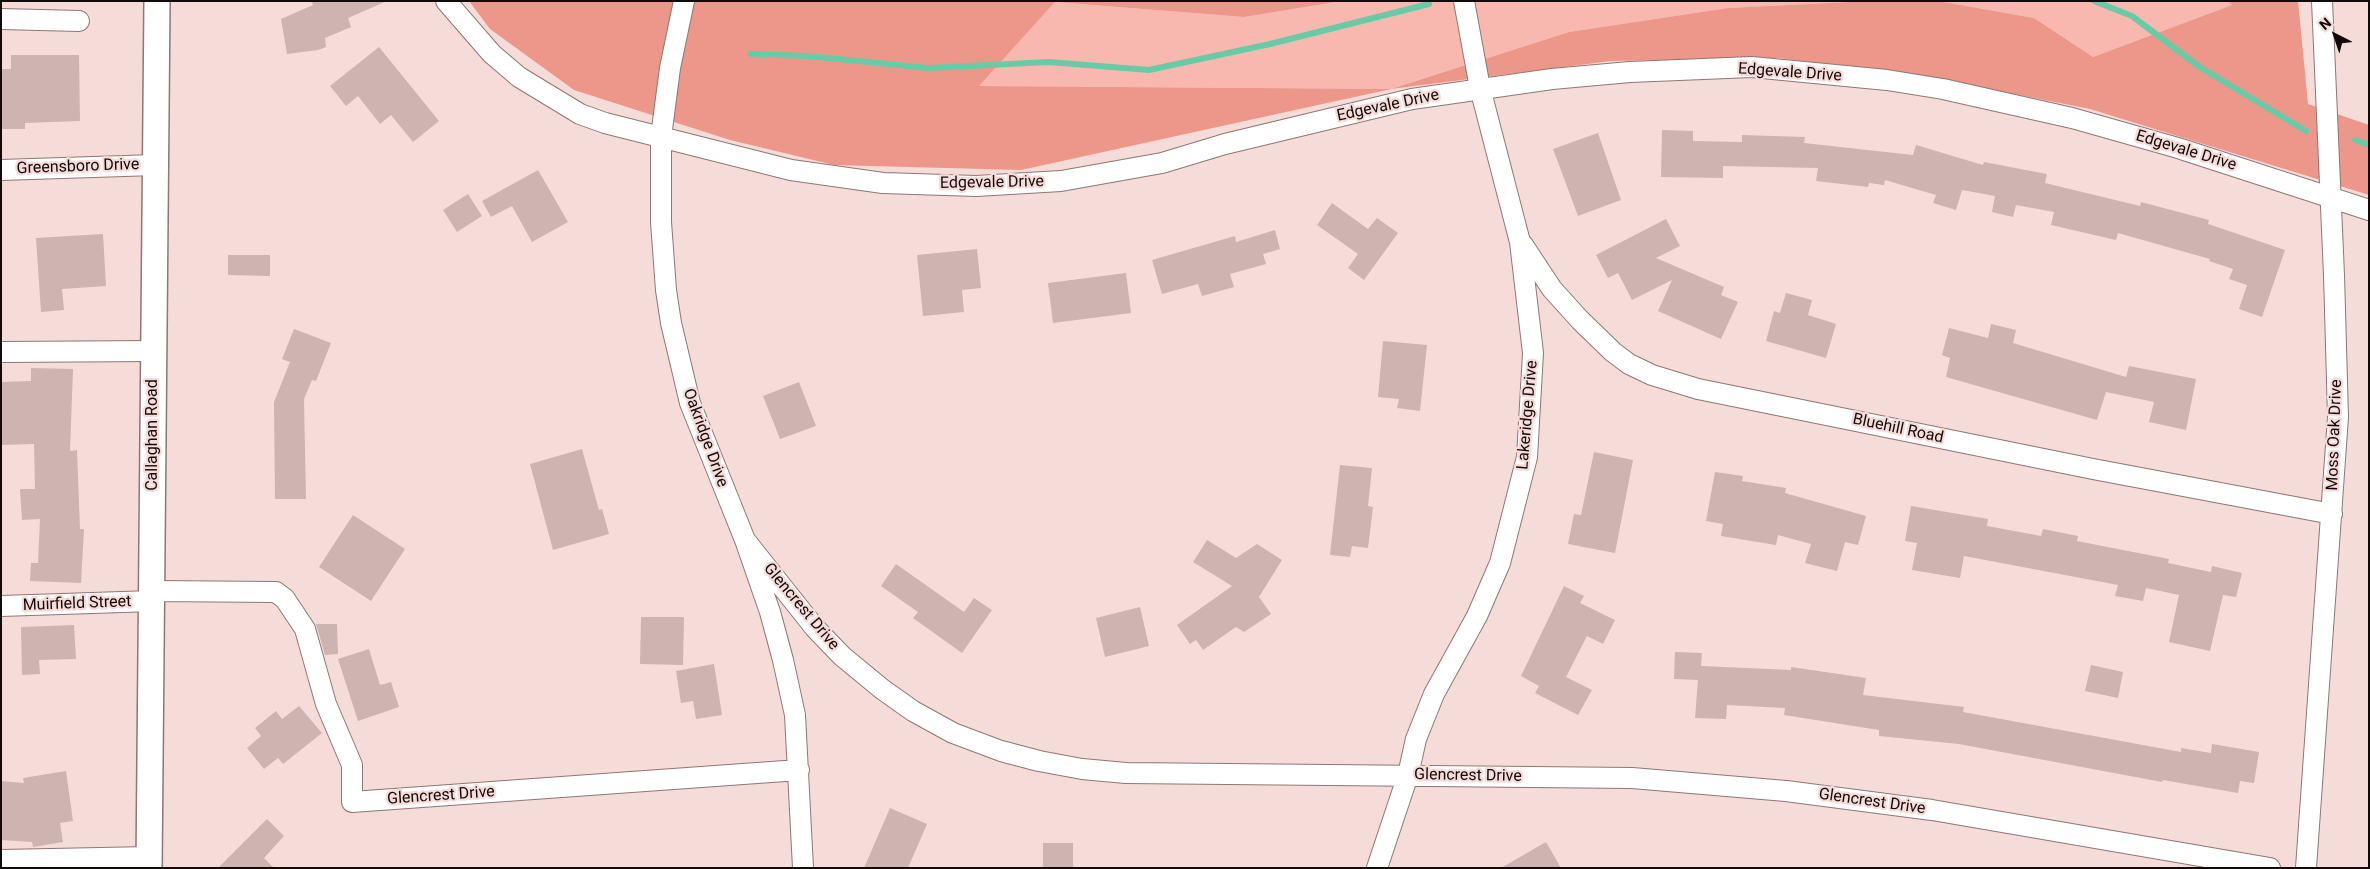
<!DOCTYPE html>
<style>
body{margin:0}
#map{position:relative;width:2370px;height:869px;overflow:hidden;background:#f6dcd8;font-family:Roboto,sans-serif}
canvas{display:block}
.frame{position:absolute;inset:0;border:2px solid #120a09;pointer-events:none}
.north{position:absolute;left:2310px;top:10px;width:50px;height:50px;-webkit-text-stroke:4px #f6dcd8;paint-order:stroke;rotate:319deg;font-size:14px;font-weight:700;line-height:20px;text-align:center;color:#120a09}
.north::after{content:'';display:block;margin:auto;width:18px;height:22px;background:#120a09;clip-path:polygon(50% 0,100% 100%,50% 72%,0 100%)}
</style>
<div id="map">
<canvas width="2370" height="869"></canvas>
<div class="frame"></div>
<div class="north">N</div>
</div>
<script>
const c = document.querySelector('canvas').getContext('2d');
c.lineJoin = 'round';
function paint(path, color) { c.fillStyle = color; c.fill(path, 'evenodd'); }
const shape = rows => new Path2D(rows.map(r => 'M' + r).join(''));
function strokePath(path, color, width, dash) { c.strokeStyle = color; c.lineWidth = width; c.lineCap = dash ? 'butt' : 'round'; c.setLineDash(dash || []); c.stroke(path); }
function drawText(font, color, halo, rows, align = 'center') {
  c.font = font + ' Roboto,sans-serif'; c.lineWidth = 4.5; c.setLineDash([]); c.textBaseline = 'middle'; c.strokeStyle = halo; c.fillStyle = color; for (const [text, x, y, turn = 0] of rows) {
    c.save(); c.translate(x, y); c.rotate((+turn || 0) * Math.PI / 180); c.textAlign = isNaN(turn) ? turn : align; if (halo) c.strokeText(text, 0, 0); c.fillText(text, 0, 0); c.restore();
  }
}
const green = shape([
 [1342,1,1869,1,1728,8,1569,32,1391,89,979,86,1055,2,1244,17],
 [1938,1,2227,1,2232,5,2093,57,2034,18]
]);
const forest = shape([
 [469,1,1342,1,1244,17,1055,2,979,86,1391,89,1569,32,1728,8,1869,1,1938,1,2034,18,2093,57,2232,5,2227,1,2298,1,2308,104,2369,125,2369,195,2090,109,1943,80,1778,58,1611,61,1391,89,1021,170,834,165,730,140,574,90,490,29]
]);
const stream = shape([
 [2094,1,2132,16,2198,66,2306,131],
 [751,54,808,56,928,68,1049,62,1149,70,1270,44,1429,4],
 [2355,140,2369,145]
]);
const building = shape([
 [311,1,387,1,348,18,351,27,325,38,326,47,318,50,287,54,281,19,313,5],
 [379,47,439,121,413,142,391,115,380,124,358,96,346,106,330,86],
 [11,55,79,55,80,121,25,123,25,129,1,129,1,69,11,69],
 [1662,130,1693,131,1693,141,1742,142,1742,135,1805,137,1804,143,1913,155,1916,145,1983,165,1984,162,2047,174,2045,183,2140,206,2141,202,2209,220,2208,224,2285,250,2262,317,2239,309,2247,285,2229,279,2233,269,2209,261,2210,259,2118,233,2116,240,2051,225,2054,212,2016,205,2013,217,1992,212,1995,196,1962,190,1956,210,1933,203,1936,195,1885,180,1884,185,1869,183,1868,187,1816,181,1818,168,1723,166,1723,178,1661,177],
 [1598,133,1621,200,1578,216,1553,149],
 [538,170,568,222,532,242,512,206,491,217,482,201],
 [468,194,482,216,457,232,443,210],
 [1332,203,1368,229,1377,218,1398,233,1364,280,1348,268,1358,254,1317,225],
 [1666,219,1680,246,1656,258,1724,287,1721,295,1738,302,1721,339,1658,311,1672,280,1632,300,1618,273,1608,278,1596,255],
 [1275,230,1280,249,1263,254,1266,264,1230,274,1234,287,1202,296,1198,284,1162,294,1152,260,1235,236,1236,242],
 [103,234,106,286,62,289,64,310,41,312,36,238],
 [977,249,981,288,962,290,964,312,923,316,917,255],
 [228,255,270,255,270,276,228,275],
 [1126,273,1131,313,1053,323,1048,283],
 [1786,293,1812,300,1808,315,1836,324,1826,358,1766,341,1774,311,1780,313],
 [1991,324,2016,330,2013,343,2126,377,2129,366,2196,379,2186,430,2149,422,2154,402,2106,392,2097,420,1946,377,1950,358,1942,355,1949,328,1988,338],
 [294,329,331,343,316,381,312,380,304,399,306,499,275,499,274,402,290,362,282,359],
 [1383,341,1427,345,1420,411,1397,408,1399,399,1378,397],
 [31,368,73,369,70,451,77,450,80,529,84,529,81,583,30,581,31,563,38,563,40,519,22,520,20,489,35,489,34,444,1,445,1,382,31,381],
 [799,382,816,426,780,439,763,396],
 [582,449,599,510,602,509,609,534,553,550,530,464],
 [1594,452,1633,460,1615,553,1568,544,1574,514,1581,515],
 [1340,465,1372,468,1368,506,1373,507,1368,548,1352,546,1350,557,1330,555],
 [1715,472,1743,476,1742,481,1786,488,1785,493,1866,516,1858,545,1845,542,1837,571,1805,563,1811,544,1778,535,1776,545,1721,536,1723,524,1706,521],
 [1911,506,1988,519,1987,526,2041,536,2043,529,2078,536,2077,541,2169,559,2168,563,2211,572,2212,566,2242,573,2236,597,2223,595,2210,651,2169,642,2179,595,2146,588,2143,601,2115,596,2118,585,1964,556,1960,578,1912,570,1917,543,1905,541],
 [353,515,405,549,371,601,319,567],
 [1207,540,1236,558,1257,544,1282,560,1259,597,1271,614,1244,632,1236,627,1203,650,1196,640,1190,644,1177,625,1232,586,1193,562],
 [896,564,964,612,974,598,992,610,962,653,913,618,918,612,881,586],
 [1564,586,1584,596,1580,603,1615,620,1603,644,1587,636,1566,677,1592,690,1578,715,1535,693,1539,686,1521,676],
 [1140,607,1149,646,1105,657,1096,618],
 [641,617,684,617,683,665,640,664],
 [316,624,337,624,338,654,325,655],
 [74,625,76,659,39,660,40,674,22,675,21,627],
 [369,649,380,685,391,682,399,707,358,721,338,659],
 [1675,652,1702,653,1701,666,1791,670,1791,667,1866,678,1863,695,1964,707,1963,712,2181,752,2181,748,2211,753,2212,744,2259,752,2254,783,2240,781,2238,793,2163,780,2162,782,1959,744,1879,736,1879,730,1784,715,1785,708,1727,705,1726,719,1695,718,1698,680,1674,679],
 [714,664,722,715,696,719,693,701,681,703,676,671],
 [2091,665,2123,672,2118,698,2085,691],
 [299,706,322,733,283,764,278,758,264,769,247,748,261,736,255,728,276,711,282,719],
 [66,771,73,821,60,823,63,842,33,847,32,842,1,840,1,781,24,783,23,778],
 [890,808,927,824,908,868,864,868],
 [267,819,284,836,264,858,274,868,218,868],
 [1546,842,1561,868,1501,868],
 [1043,843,1073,843,1073,868,1043,868]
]);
const minor = shape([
 [446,1,492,54,519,77,580,114,605,123,791,170,883,183,976,186,1061,181,1162,163,1225,144,1412,99,1552,79,1630,72,1752,67,1887,80,1943,89,2072,118,2178,148,2369,210],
 [684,1,670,68,661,137,661,222,666,290,671,323,690,403,745,540,770,612,783,660,795,715,803,868],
 [1,19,79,21],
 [1,170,155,165],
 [1523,245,1552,289,1580,320,1613,352,1629,364,1652,375,1698,389,2093,469,2332,514],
 [1,352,154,351],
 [745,540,815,628,842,656,882,689,913,711,953,733,1001,751,1039,761,1082,769,1126,773,1632,778,1786,791,1932,810,2270,868],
 [153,591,276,592,285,599,305,629,326,704,352,765,352,802,799,770],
 [1,606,153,601],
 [1,860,150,857],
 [1377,868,1408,775,1416,739,1434,694,1477,616,1500,563,1527,457,1533,353,1520,242,1480,88,1464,1],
 [2306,868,2338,417,2334,275,2322,1]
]);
const major = shape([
 [149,868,157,1]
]);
const streetNames = [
 ["Edgevale Drive",1790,73,4],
 ["Edgevale Drive",1388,106,-12],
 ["Edgevale Drive",2186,151,17],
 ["Greensboro Drive",78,167,-2],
 ["Edgevale Drive",992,183,-1],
 ["Lakeridge Drive",1528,415,-85],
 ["Bluehill Road",1898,429,12],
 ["Callaghan Road",153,435,-90],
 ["Moss Oak Drive",2335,435,-88],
 ["Oakridge Drive",705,438,70],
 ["Muirfield Street",77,604,-2],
 ["Glencrest Drive",801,607,50],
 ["Glencrest Drive",1468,776,1],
 ["Glencrest Drive",441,796,-4],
 ["Glencrest Drive",1872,802,8]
];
paint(green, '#f8b8af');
paint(forest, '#ed968a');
strokePath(stream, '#69cba6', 6);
paint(building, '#cdb4b0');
strokePath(minor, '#8f7773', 22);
strokePath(major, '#8f7773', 28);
strokePath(minor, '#fff', 20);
strokePath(major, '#fff', 25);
drawText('16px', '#120a09', '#f6dcd8', streetNames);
</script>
